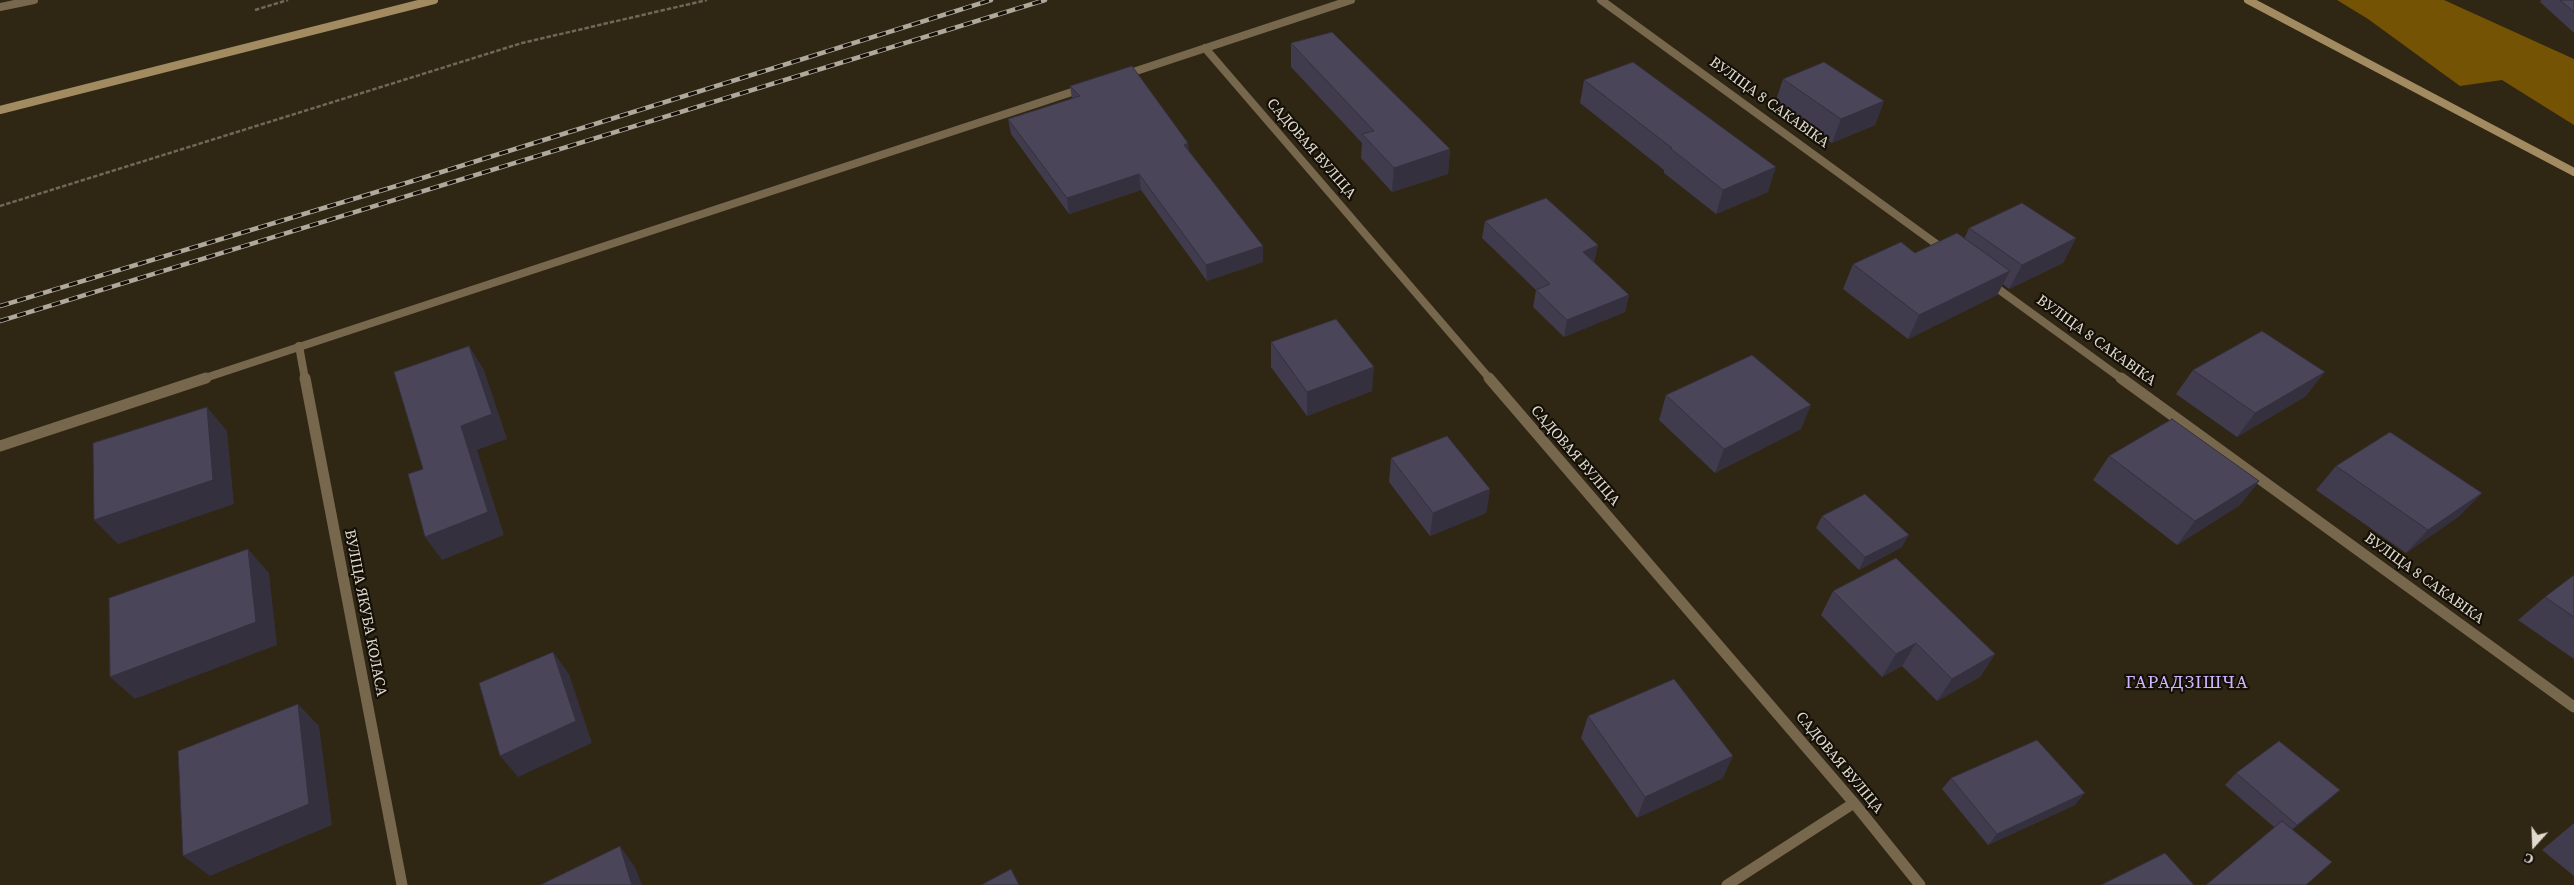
<!DOCTYPE html>
<meta charset="utf-8">
<style>
body{margin:0}
#map{position:relative;width:2574px;height:885px;overflow:hidden;background:#302614;font-family:"Source Serif 4",serif}
canvas{display:block}
.north{position:absolute;left:2509px;top:820px;width:50px;height:50px;-webkit-text-stroke:4px #141008;paint-order:stroke;rotate:200deg;font-size:14px;font-weight:700;line-height:20px;text-align:center;color:#e1dbcf}
.north::after{content:'';display:block;margin:auto;width:18px;height:22px;background:#e1dbcf;clip-path:polygon(50% 0,100% 100%,50% 72%,0 100%)}
</style>
<div id="map">
<canvas width="2574" height="885"></canvas>
<div class="north">С</div>
</div>
<script>
const c = document.querySelector('canvas').getContext('2d');
c.lineJoin = 'round';
function paint(path, color) { c.fillStyle = color; c.fill(path, 'evenodd'); }
const shape = rows => new Path2D(rows.map(r => 'M' + r).join(''));
function strokePath(path, color, width, dash) { c.strokeStyle = color; c.lineWidth = width; c.lineCap = dash ? 'butt' : 'round'; c.setLineDash(dash || []); c.stroke(path); }
function drawText(font, color, halo, rows, align = 'center') {
  c.font = font + ' "Source Serif 4",serif'; c.lineWidth = 4.5; c.setLineDash([]); c.textBaseline = 'middle'; c.strokeStyle = halo; c.fillStyle = color; for (const [text, x, y, turn = 0] of rows) {
    c.save(); c.translate(x, y); c.rotate((+turn || 0) * Math.PI / 180); c.textAlign = isNaN(turn) ? turn : align; if (halo) c.strokeText(text, 0, 0); c.fillText(text, 0, 0); c.restore();
  }
}
const forest = shape([
 [2337,0,2444,0,2574,59,2574,125,2502,80,2460,86,2368,19]
]);
const path = shape([
 [255,10,288,0],
 [0,206,522,43,707,0]
]);
const laneFar1 = shape([
 [1124,75,1351,0],
 [202,379,1084,88]
]);
const lane = shape([
 [0,446,206,378]
]);
const streetFar1 = shape([
 [1601,0,1946,251],
 [0,7,34,0],
 [1205,48,1490,379],
 [1990,283,2122,379],
 [299,346,305,379]
]);
const street = shape([
 [305,378,402,885],
 [1489,378,1854,803,1920,885],
 [2121,378,2574,707],
 [1727,885,1854,803]
]);
const secondary = shape([
 [2248,0,2574,172],
 [0,110,434,0]
]);
const rail = shape([
 [0,306,416,180,991,0],
 [0,321,1045,0]
]);
const wall = shape([
 [2541,0,2574,0,2574,33,2540,2],
 [1291,43,1450,149,1448,174,1392,192,1361,158,1362,143,1291,67],
 [1783,79,1884,101,1875,125,1832,143,1775,103],
 [1584,80,1768,192,1716,214,1664,173,1664,170,1580,103],
 [1070,86,1188,143,1189,151,1263,246,1263,262,1207,281,1141,190,1069,214,1011,134,1008,119,1072,99],
 [1485,221,1598,245,1594,262,1629,295,1625,312,1564,337,1533,307,1536,290,1482,238],
 [1969,228,2076,238,2063,263,2009,289,2003,284,1997,295,1908,339,1843,289,1853,264,1915,253,1964,239],
 [1271,342,1372,391,1307,416,1271,367],
 [2193,370,2306,396,2237,437,2176,394],
 [1666,395,1801,429,1715,473,1659,420],
 [2109,456,2259,481,2240,505,2177,545,2093,480],
 [1391,458,1490,489,1486,513,1430,536,1389,482],
 [2336,466,2482,493,2458,517,2406,553,2316,490],
 [1822,516,1902,547,1859,570,1816,528],
 [2574,575,2574,659,2518,620,2545,597],
 [1833,591,1995,654,1980,677,1937,701,1902,666,1882,677,1821,615],
 [1588,716,1723,778,1637,818,1581,738],
 [2236,773,2340,790,2293,829,2274,827,2225,785],
 [1951,778,2075,805,1988,845,1942,789],
 [2574,823,2574,876,2542,850]
]);
const shadedWall = shape([
 [1884,101,1875,125,1832,143,1841,119],
 [1188,143,1189,159,1184,145],
 [1450,149,1448,174,1392,192,1394,168],
 [1776,167,1768,192,1716,214,1723,190],
 [1139,174,1141,190,1069,214,1067,198],
 [2076,238,2063,263,2009,289,2022,265],
 [1598,245,1594,263,1583,252],
 [1263,246,1263,262,1207,281,1206,265],
 [2010,271,1997,295,1908,339,1919,315],
 [1629,295,1625,312,1564,337,1567,320],
 [469,346,484,370,507,439,477,450,504,535,442,560,425,537,461,426],
 [1374,367,1372,391,1307,416,1307,392],
 [2325,372,2306,396,2237,437,2255,413],
 [1811,405,1801,429,1715,473,1724,449],
 [207,407,227,431,234,504,118,544,94,520],
 [2259,481,2240,505,2177,545,2195,521],
 [1490,489,1486,513,1430,536,1433,513],
 [2482,493,2458,517,2406,553,2428,530],
 [1909,535,1902,547,1859,570,1865,557],
 [248,549,269,573,277,645,135,699,110,677],
 [1916,643,1902,666,1882,677,1896,654],
 [553,652,569,674,592,743,518,777,500,756],
 [1995,654,1980,677,1937,701,1952,679],
 [298,704,319,726,332,825,210,876,183,856],
 [1733,756,1723,778,1637,818,1645,797],
 [2340,790,2327,802,2285,836,2297,825],
 [2085,793,2075,805,1988,845,1997,834],
 [620,846,635,867,642,885,632,885]
]);
const building = shape([
 [2560,0,2574,0,2574,12,2560,0],
 [1332,32,1450,149,1394,168,1362,134,1374,131,1291,43,1332,32],
 [1633,62,1776,167,1723,190,1670,148,1672,148,1584,80,1633,62],
 [1824,62,1884,101,1841,119,1783,79,1824,62],
 [1132,66,1188,143,1184,145,1263,246,1206,265,1139,174,1067,198,1008,119,1080,96,1070,86,1132,66],
 [1546,198,1598,245,1583,252,1629,295,1567,320,1536,290,1550,284,1485,221,1546,198],
 [2022,203,2076,238,2022,265,1969,228,2022,203],
 [1957,233,2010,271,1919,315,1853,264,1901,242,1915,253,1957,233],
 [1336,319,1374,367,1307,392,1271,342,1336,319],
 [2262,331,2325,372,2255,413,2193,370,2262,331],
 [469,346,492,414,461,426,488,512,425,537,408,474,423,469,394,372,469,346],
 [1752,355,1811,405,1724,449,1666,395,1752,355],
 [207,407,213,480,94,520,93,443,207,407],
 [2172,419,2259,481,2195,521,2109,456,2172,419],
 [2390,432,2482,493,2428,530,2336,466,2390,432],
 [1447,436,1490,489,1433,513,1391,458,1447,436],
 [1865,494,1909,535,1865,557,1822,516,1865,494],
 [248,549,256,622,110,677,109,598,248,549],
 [1896,558,1995,654,1952,679,1916,643,1896,654,1833,591,1896,558],
 [2574,575,2574,617,2545,597,2574,575],
 [553,652,576,721,500,756,479,683,553,652],
 [1674,679,1733,756,1645,797,1588,716,1674,679],
 [298,704,309,804,183,856,178,751,298,704],
 [2037,740,2085,793,1997,834,1951,778,2037,740],
 [2279,741,2340,790,2297,825,2236,773,2279,741],
 [2282,821,2332,862,2306,885,2206,885,2282,821],
 [620,846,632,885,540,885,620,846],
 [2165,853,2194,885,2101,885,2165,853],
 [1011,869,1019,885,981,885,1011,869]
]);
const streetNames = [
 ["ВУЛІЦА 8 САКАВІКА",1769,103,36],
 ["САДОВАЯ ВУЛІЦА",1311,149,49],
 ["ВУЛІЦА 8 САКАВІКА",2096,341,36],
 ["САДОВАЯ ВУЛІЦА",1575,456,49],
 ["ВУЛІЦА 8 САКАВІКА",2424,579,36],
 ["ВУЛІЦА ЯКУБА КОЛАСА",365,613,79],
 ["САДОВАЯ ВУЛІЦА",1839,763,50]
];
const quarterNames = [
 ["ГАРАДЗІШЧА",2187,683]
];
paint(forest, '#745304');
strokePath(path, '#706757', 2.5, [4.5, 2]);
strokePath(laneFar1, '#76674d', 8);
strokePath(lane, '#76674d', 11);
strokePath(streetFar1, '#76674d', 8);
strokePath(street, '#76674d', 11);
strokePath(secondary, '#a28b61', 8);
strokePath(rail, '#b0a89b', 4.5);
strokePath(rail, '#141008', 3, [9]);
paint(wall, '#403b4d');
paint(shadedWall, '#34303e');
paint(building, '#4b4559');
strokePath(building, '#34303e', 1);
drawText('15px', '#e1dbcf', '#141008', streetNames);
c.letterSpacing = '1px';
drawText('18px', '#cdb7fd', '#141008', quarterNames);
c.letterSpacing = '0px';
</script>
